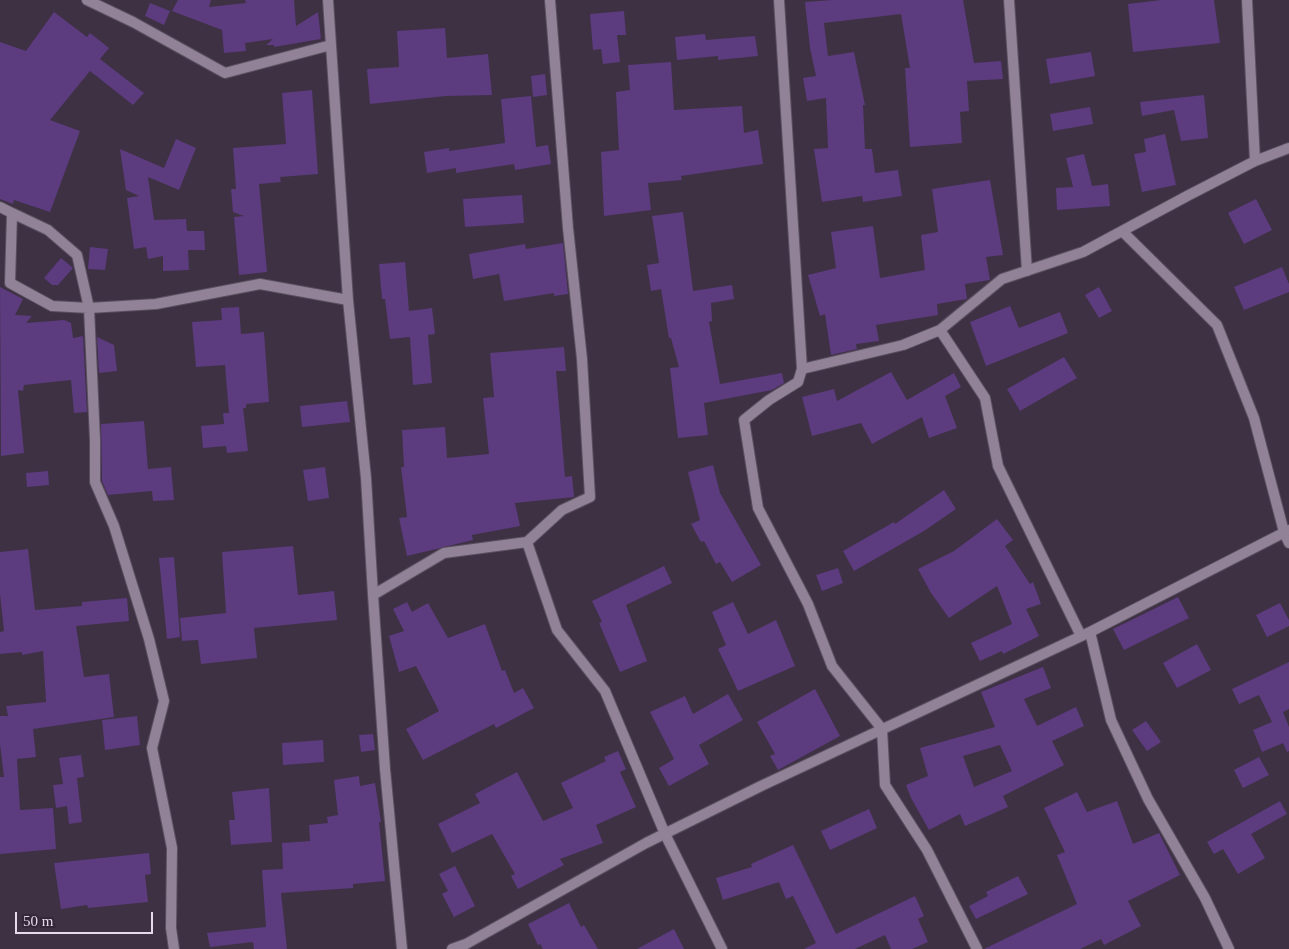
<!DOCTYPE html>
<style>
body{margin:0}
#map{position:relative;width:1289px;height:949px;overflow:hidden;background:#3e3144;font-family:Georgia,serif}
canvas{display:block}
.scale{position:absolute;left:15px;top:912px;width:138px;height:22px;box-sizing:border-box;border:2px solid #e4dbe8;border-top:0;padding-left:6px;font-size:15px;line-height:18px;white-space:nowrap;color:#e4dbe8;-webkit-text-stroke:4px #332739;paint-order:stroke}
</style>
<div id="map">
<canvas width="1289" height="949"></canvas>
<div class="scale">50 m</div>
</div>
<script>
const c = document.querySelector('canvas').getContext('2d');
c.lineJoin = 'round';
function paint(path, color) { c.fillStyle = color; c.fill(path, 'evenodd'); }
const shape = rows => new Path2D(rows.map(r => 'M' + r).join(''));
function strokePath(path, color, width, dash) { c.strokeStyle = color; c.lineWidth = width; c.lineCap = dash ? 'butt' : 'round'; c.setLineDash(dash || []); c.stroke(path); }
const building = shape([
 [178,0,211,0,209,7,246,3,245,0,294,0,296,26,318,12,321,39,274,47,274,45,266,45,273,39,245,43,246,51,224,53,222,30,172,11],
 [832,0,963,0,974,63,1001,61,1003,79,967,81,969,111,960,112,962,143,910,147,905,68,910,68,901,14,824,23,828,56,854,52,865,105,863,105,865,149,872,149,875,173,898,170,902,196,863,202,862,196,822,202,814,149,828,148,826,98,807,101,803,78,816,76,810,48,805,2],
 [1161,0,1214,0,1220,43,1133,52,1128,4],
 [150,3,170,11,164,25,145,16],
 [624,11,626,35,617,35,620,62,603,64,601,49,593,50,590,14],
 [54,12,87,37,90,33,109,48,100,59,144,93,133,105,90,71,50,120,80,131,50,212,14,200,13,204,0,199,0,42,26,51],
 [445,28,447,58,488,54,492,95,446,96,370,104,367,69,399,67,397,31],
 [705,34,706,40,755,36,758,56,718,60,718,56,677,60,675,37],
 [1091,52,1095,76,1050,84,1046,59],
 [671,62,674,110,742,106,744,133,758,130,763,164,681,176,682,180,648,183,651,210,604,216,601,152,619,150,616,92,630,90,628,65],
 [545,74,547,95,533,97,531,76],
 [312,90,318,174,280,177,281,182,259,184,267,272,239,275,234,217,244,216,233,212,231,189,236,189,233,148,286,144,282,93],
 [1204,95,1208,138,1181,141,1174,110,1142,116,1140,102],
 [531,96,536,147,548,145,551,164,515,170,514,164,456,173,456,168,427,173,424,152,449,148,449,151,505,143,501,99],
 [1090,107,1093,124,1053,131,1050,114],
 [1165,134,1176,185,1142,192,1134,154,1146,152,1144,139],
 [176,139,196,148,179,190,148,177,154,220,186,219,187,231,204,231,205,250,188,250,189,270,163,271,163,256,148,259,146,247,134,249,127,198,139,196,126,190,120,149,164,168],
 [1084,154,1092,186,1108,184,1110,206,1057,210,1056,188,1073,187,1066,158],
 [990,180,1003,255,986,257,990,280,965,284,967,299,937,304,938,315,876,325,879,341,856,344,857,349,831,355,825,314,820,316,808,275,836,268,831,232,873,226,880,278,925,270,921,235,938,232,932,189],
 [522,195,524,223,465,227,463,199],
 [1256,199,1272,230,1244,244,1228,213],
 [683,212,693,291,732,285,734,299,711,303,712,321,709,322,720,384,782,373,784,383,772,390,704,403,708,435,678,438,670,368,679,367,671,338,669,338,661,289,651,291,647,265,659,263,652,216],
 [563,243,568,294,554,296,554,293,504,301,499,274,473,279,469,254,525,244,526,249],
 [90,247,108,249,105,270,88,269],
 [61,258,73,268,58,285,52,285,44,278],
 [405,262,409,311,432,308,435,334,428,335,432,383,413,385,410,337,390,339,385,299,382,299,379,264],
 [1282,267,1289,284,1289,292,1244,310,1234,287],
 [0,287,23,299,15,315,32,316,26,323,64,320,71,323,73,338,83,336,87,412,74,413,71,380,24,385,23,391,18,390,24,453,1,456],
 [1099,287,1112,311,1099,318,1085,295],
 [1010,306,1019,328,1060,312,1068,333,986,366,970,322],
 [239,307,241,334,264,332,269,402,246,404,246,408,243,408,248,451,227,453,226,446,203,448,201,426,224,424,223,413,229,413,225,365,196,367,192,322,222,320,221,308],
 [97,337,114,345,117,371,99,373],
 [564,347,566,371,556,371,565,477,572,476,574,497,515,503,520,526,472,535,473,540,407,556,399,518,407,517,401,467,404,467,402,430,445,427,447,458,489,454,483,398,494,397,490,353],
 [1064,357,1077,378,1020,411,1007,389],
 [891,372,907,400,954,373,961,387,945,396,957,428,929,438,922,417,872,444,861,423,812,436,802,397,834,389,837,401],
 [347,401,350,422,302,427,300,406],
 [144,421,148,469,171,467,174,500,153,501,152,491,108,495,102,481,101,424],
 [713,465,720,493,761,565,732,582,720,562,716,564,704,541,701,542,691,524,700,520,688,472],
 [325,467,329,498,308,501,303,470],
 [48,471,49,485,27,487,26,473],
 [944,490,956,509,924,531,854,571,843,551,894,522,895,524],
 [997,519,1013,540,1005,546,1030,584,1033,582,1041,604,1026,609,1039,636,1003,654,1002,651,980,661,971,643,1012,624,997,586,949,618,931,593,918,569,954,551],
 [293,546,298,595,334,591,337,620,254,628,257,658,201,664,198,640,182,641,180,618,226,613,222,552],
 [28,549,35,610,82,606,82,602,127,598,129,621,76,626,84,677,109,674,114,717,33,729,36,757,17,759,20,810,53,808,56,849,0,854,0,777,4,777,0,744,0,716,8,716,6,706,46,702,43,651,22,655,22,652,0,654,0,632,4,631,0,594,0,552],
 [174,557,180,637,167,639,159,558],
 [664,566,672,583,626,605,647,661,620,672,599,623,602,622,592,601],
 [838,568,843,583,822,591,816,575],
 [1178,597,1189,618,1124,650,1113,629],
 [407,602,412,612,428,603,448,638,485,624,502,671,505,670,514,693,523,688,534,708,496,728,494,724,423,760,406,729,439,711,416,666,399,672,389,636,404,631,393,609],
 [733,602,748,634,776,620,795,666,738,691,718,649,726,645,712,612],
 [1280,603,1289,620,1289,626,1267,637,1256,615],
 [1197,644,1211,670,1177,688,1163,663],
 [1289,662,1289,709,1283,712,1289,727,1289,751,1287,752,1283,743,1262,752,1253,730,1272,722,1259,695,1239,704,1232,689],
 [1043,667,1051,688,1024,699,1037,726,1076,707,1084,726,1052,741,1064,765,1003,796,1008,807,965,826,960,814,929,830,911,798,906,785,928,776,920,748,995,727,981,692],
 [1000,745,1012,771,974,787,963,756],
 [815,689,840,736,778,770,770,756,775,754,757,722],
 [728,694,743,720,699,745,709,764,669,786,659,768,674,759,650,712,685,696,693,714],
 [137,716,140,745,105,750,102,720],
 [1146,721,1161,742,1147,751,1132,730],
 [373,734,375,750,361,752,359,735],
 [323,740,324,762,283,765,282,743],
 [618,751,626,769,620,772,636,807,596,825,603,843,560,859,564,865,518,889,511,876,515,874,492,834,452,853,438,824,480,803,475,794,517,772,543,821,573,808,561,783,606,761,604,757],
 [81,755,84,777,77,778,82,822,69,824,67,806,56,808,53,785,63,784,59,758],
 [1259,757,1269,775,1243,788,1234,770],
 [359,776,360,786,375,783,381,822,379,822,385,881,353,884,353,888,281,893,287,949,254,949,253,942,210,947,207,933,266,927,262,870,283,869,282,843,310,841,309,825,328,823,327,817,338,815,334,780],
 [269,788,272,842,231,845,229,820,235,820,232,792],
 [1077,792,1087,812,1117,801,1133,844,1159,833,1180,875,1128,901,1141,926,1104,945,1101,939,1080,949,984,949,1077,904,1057,855,1065,852,1044,808],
 [1280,801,1287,814,1251,834,1265,858,1238,874,1223,849,1214,854,1207,842],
 [869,809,877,828,830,850,821,831],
 [793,845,836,934,915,896,924,916,918,919,928,942,912,949,891,949,885,935,855,949,804,949,816,943,793,896,786,899,779,882,723,900,716,878,752,867,751,864],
 [149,853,151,874,145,875,148,902,88,908,87,905,61,909,54,863],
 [455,866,475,906,454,917,442,894,448,891,439,874],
 [1018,876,1028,894,976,919,969,906,988,896,986,892],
 [569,903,581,927,584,925,598,949,543,949,540,944,538,945,528,924],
 [674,929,684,949,637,949]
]);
const minor = shape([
 [87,0,133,22,225,73,331,45],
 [328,0,348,300],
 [550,0,568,228,582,359,590,497,562,510,527,542,557,630,605,691,665,834,722,949],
 [779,0,802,369,798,382,769,400,744,420,758,508,808,604,832,666,882,729,885,785,927,850,977,949],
 [1009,0,1027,271],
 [1247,0,1255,161],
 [0,207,12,213,10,283,52,306,89,308,156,304,260,284,348,300,366,478,373,595],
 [12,213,48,230,77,255,89,308,95,440,95,482,114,526,149,639,164,701,152,748,172,848,171,928,174,949],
 [1122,231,1217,325,1254,418,1284,532,1289,543],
 [940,330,985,398,998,466,1081,636],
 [802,369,903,345,940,330,1002,279,1083,252,1189,195,1255,161,1289,148],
 [1090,632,1111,720,1148,799,1205,898,1229,949],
 [402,949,385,769,373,595,444,553,527,542],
 [452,949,466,944,646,843,761,786,1090,632,1289,530]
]);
paint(building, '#5c3b7e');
strokePath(minor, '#5a4f5f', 12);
strokePath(minor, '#918298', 10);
</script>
